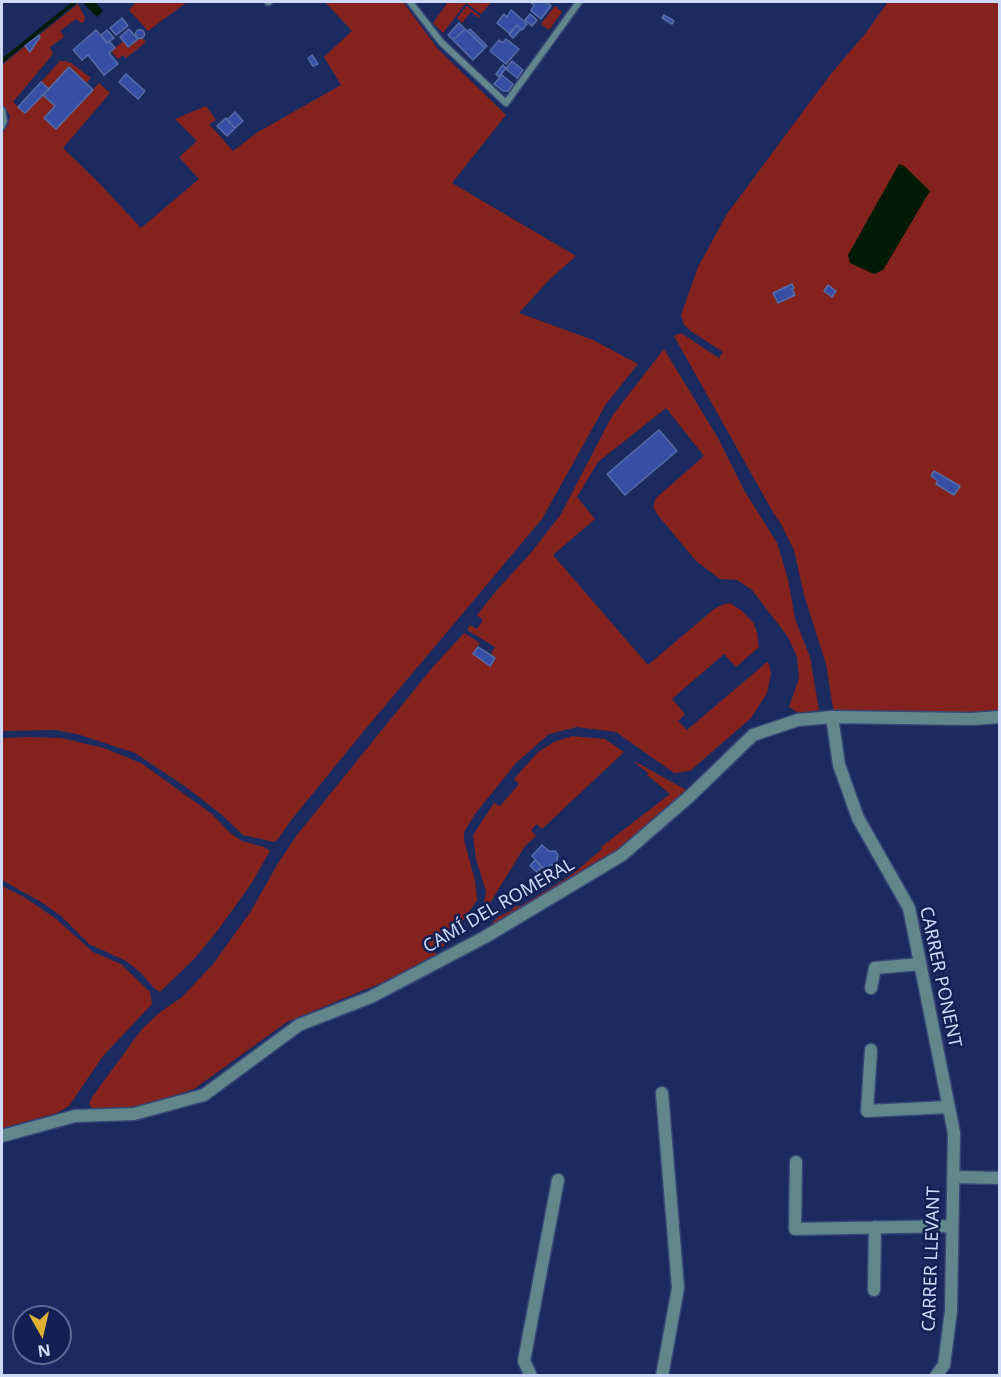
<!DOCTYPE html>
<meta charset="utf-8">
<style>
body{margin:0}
#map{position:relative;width:1001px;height:1377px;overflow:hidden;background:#1b2b5f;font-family:"Noto Sans",sans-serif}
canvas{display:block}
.frame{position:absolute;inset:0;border:3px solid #ccd9fa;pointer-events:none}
.north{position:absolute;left:12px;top:1305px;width:60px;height:60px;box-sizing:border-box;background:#122053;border:2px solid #5c6a96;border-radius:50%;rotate:172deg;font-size:16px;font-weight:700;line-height:24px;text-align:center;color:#ccd9fa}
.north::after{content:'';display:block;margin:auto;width:21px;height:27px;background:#deb133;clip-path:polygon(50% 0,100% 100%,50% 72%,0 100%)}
</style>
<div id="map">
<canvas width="1001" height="1377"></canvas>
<div class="frame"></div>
<div class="north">N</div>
</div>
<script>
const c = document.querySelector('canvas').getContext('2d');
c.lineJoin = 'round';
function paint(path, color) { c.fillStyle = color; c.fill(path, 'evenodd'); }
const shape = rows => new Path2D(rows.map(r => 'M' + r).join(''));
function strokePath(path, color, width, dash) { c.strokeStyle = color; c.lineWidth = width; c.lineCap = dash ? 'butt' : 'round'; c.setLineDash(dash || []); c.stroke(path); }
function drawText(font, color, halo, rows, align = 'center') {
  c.font = font + ' "Noto Sans",sans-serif'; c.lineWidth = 5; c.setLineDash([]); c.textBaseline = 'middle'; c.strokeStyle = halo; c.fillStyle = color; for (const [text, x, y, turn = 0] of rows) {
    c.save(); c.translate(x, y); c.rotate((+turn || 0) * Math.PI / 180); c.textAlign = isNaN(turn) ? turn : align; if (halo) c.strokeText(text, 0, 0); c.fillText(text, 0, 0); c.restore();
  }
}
const green = shape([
 [136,2,140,3,142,2,187,2,148,31,129,10],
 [325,2,403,2,438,49,506,115,452,183,576,256,548,281,519,313,593,340,638,364,606,404,542,519,363,732,292,819,278,839,274,842,243,835,221,814,186,787,135,753,77,734,55,730,2,731,2,134,8,125,10,116,5,107,2,104,2,65,25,46,30,52,40,37,39,35,78,4,85,18,84,22,81,23,76,19,60,31,64,37,50,47,53,54,13,102,25,113,43,95,55,106,44,118,56,128,99,83,110,93,63,148,99,183,141,228,199,179,179,157,197,141,175,119,206,106,216,120,209,124,233,151,258,132,341,85,324,57,352,31],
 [448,2,492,2,481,14,466,3,443,33,433,23],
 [888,2,999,2,999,710,929,715,835,713,833,708,826,664,804,595,794,550,781,524,774,514,674,336,681,333,719,358,723,352,692,332,684,325,681,315,698,267,727,214,830,75,865,34],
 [467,6,480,16,479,18,471,12,462,23,457,18],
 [555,6,562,12,549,30,541,24],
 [141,37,146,42,126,58,123,55,118,59,111,51,124,41,139,40],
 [60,61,65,61,71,63,91,78,86,83,69,67,49,89,41,82],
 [664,349,718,438,744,490,777,543,788,579,795,619,810,657,819,710,799,713,789,707,799,678,797,657,788,637,752,590,737,580,720,579,696,561,657,514,653,506,656,498,704,456,666,408,598,462,577,497,595,519,553,555,648,665,714,609,724,604,730,603,742,611,753,622,757,632,759,647,736,667,724,654,672,699,685,714,678,721,687,730,767,662,769,664,771,674,767,693,751,718,690,771,674,773,616,732,577,727,549,734,516,763,475,814,464,832,464,840,475,880,477,900,448,943,434,952,437,954,386,981,287,1022,194,1089,145,1105,107,1112,95,1112,89,1104,92,1097,142,1029,159,1013,182,997,214,963,251,911,277,865,297,835,432,668,464,633,480,643,472,654,491,666,496,658,491,654,495,647,467,630,470,625,477,629,483,620,477,615,497,590,530,554,561,514,612,416],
 [572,736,605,739,624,752,542,829,537,824,531,830,536,836,525,846,482,916,479,915,484,904,486,891,476,859,473,835,494,803,500,806,519,784,514,779,538,752,554,742],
 [31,737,61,738,104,748,141,763,212,814,229,832,242,841,264,847,270,851,251,884,218,930,195,958,160,992,154,988,141,973,126,961,89,944,61,916,41,902,2,880,2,738],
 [636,762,688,791,623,849,514,914,489,926,498,917,513,910,513,907,521,906,570,876,602,849,601,847,670,794,647,775,648,773,635,763],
 [2,886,24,897,55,918,93,952,121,964,150,992,152,1004,103,1056,69,1106,57,1113,2,1128]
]);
const water = shape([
 [85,2,95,2,103,11,97,17,83,3],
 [899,164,904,166,930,191,883,270,874,274,850,263,848,255]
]);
const stream = shape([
 [2,61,75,2]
]);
const building = shape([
 [530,2,547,2,551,6,541,19,531,11,534,5,530,2],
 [511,10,527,24,522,30,517,25,510,34,497,23,504,14,507,17,511,10],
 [530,14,537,20,532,26,525,20,530,14],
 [664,15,674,21,672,24,662,18,664,15],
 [122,18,128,26,116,35,110,28,122,18],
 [459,23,465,29,453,40,448,35,459,23],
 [517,25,521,29,513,38,509,34,517,25],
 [129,29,138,39,128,47,120,37,129,29],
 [465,29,485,48,473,60,453,40,465,29],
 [470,29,487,46,485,48,468,31,470,29],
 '135.5 34a4.5 4.5 0 1 1 9 0a4.5 4.5 0 1 1-9 0Z',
 [96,30,107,43,109,41,115,48,109,53,118,64,104,75,88,55,82,60,73,50,96,30],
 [107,30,114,38,107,43,101,35,107,30],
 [39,35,40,37,30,52,25,46,39,35],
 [506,39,519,49,506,64,490,51,499,40,502,43,506,39],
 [312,55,318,64,313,66,308,58,312,55],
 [512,61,523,70,517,78,506,69,512,61],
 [503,65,506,68,499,77,496,74,503,65],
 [69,67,93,90,56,129,44,118,55,106,43,95,69,67],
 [126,74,145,91,138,99,119,82,126,74],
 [502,75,513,84,508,91,503,91,494,84,502,75],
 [41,82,49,89,25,113,18,107,41,82],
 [235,112,243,121,235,128,227,120,235,112],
 [226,118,235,128,227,136,217,126,226,118],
 [792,284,794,288,792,289,795,295,778,303,773,293,792,284],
 [828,285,836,291,832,297,824,291,828,285],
 [659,430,677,451,625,495,607,474,659,430],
 [934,471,960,486,954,495,936,484,938,481,931,476,934,471],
 [478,647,495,658,490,666,473,654,478,647],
 [542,845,549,851,555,851,558,855,556,865,550,865,545,870,532,856,542,845],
 [535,860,542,867,537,872,530,866,535,860]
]);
const service = shape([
 [268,2,269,2],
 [410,2,441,42,506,103,579,2],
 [2,110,4,121,2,126]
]);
const minor = shape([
 [832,717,839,765,858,818,909,908,954,1133,951,1311,944,1365,936,1376],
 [871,988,875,968,920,964],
 [871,1050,867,1111,949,1107],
 [796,1162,795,1229,952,1226],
 [953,1177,1000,1178],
 [874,1290,875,1227],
 [531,1376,524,1361,558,1180],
 [662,1376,678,1288,662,1093]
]);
const tertiary = shape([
 [2,1136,75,1116,134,1114,204,1095,299,1025,371,997,485,937,622,855,690,796,753,735,798,720,832,717,972,719,1000,717]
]);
const streetNames = [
 ["CAMÍ DEL ROMERAL",499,906,-30],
 ["CARRER PONENT",940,977,78],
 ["CARRER LLEVANT",932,1259,-88]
];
paint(green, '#84231d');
paint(water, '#001b05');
strokePath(stream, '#001b05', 4);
paint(building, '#364fa5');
strokePath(building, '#576da7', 1.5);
strokePath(service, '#374778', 9);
strokePath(minor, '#374778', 15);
strokePath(tertiary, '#374778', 15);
strokePath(service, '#61878c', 6);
strokePath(minor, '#61878c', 12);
strokePath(tertiary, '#61878c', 12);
drawText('18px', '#ccd9fa', '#122053', streetNames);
</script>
